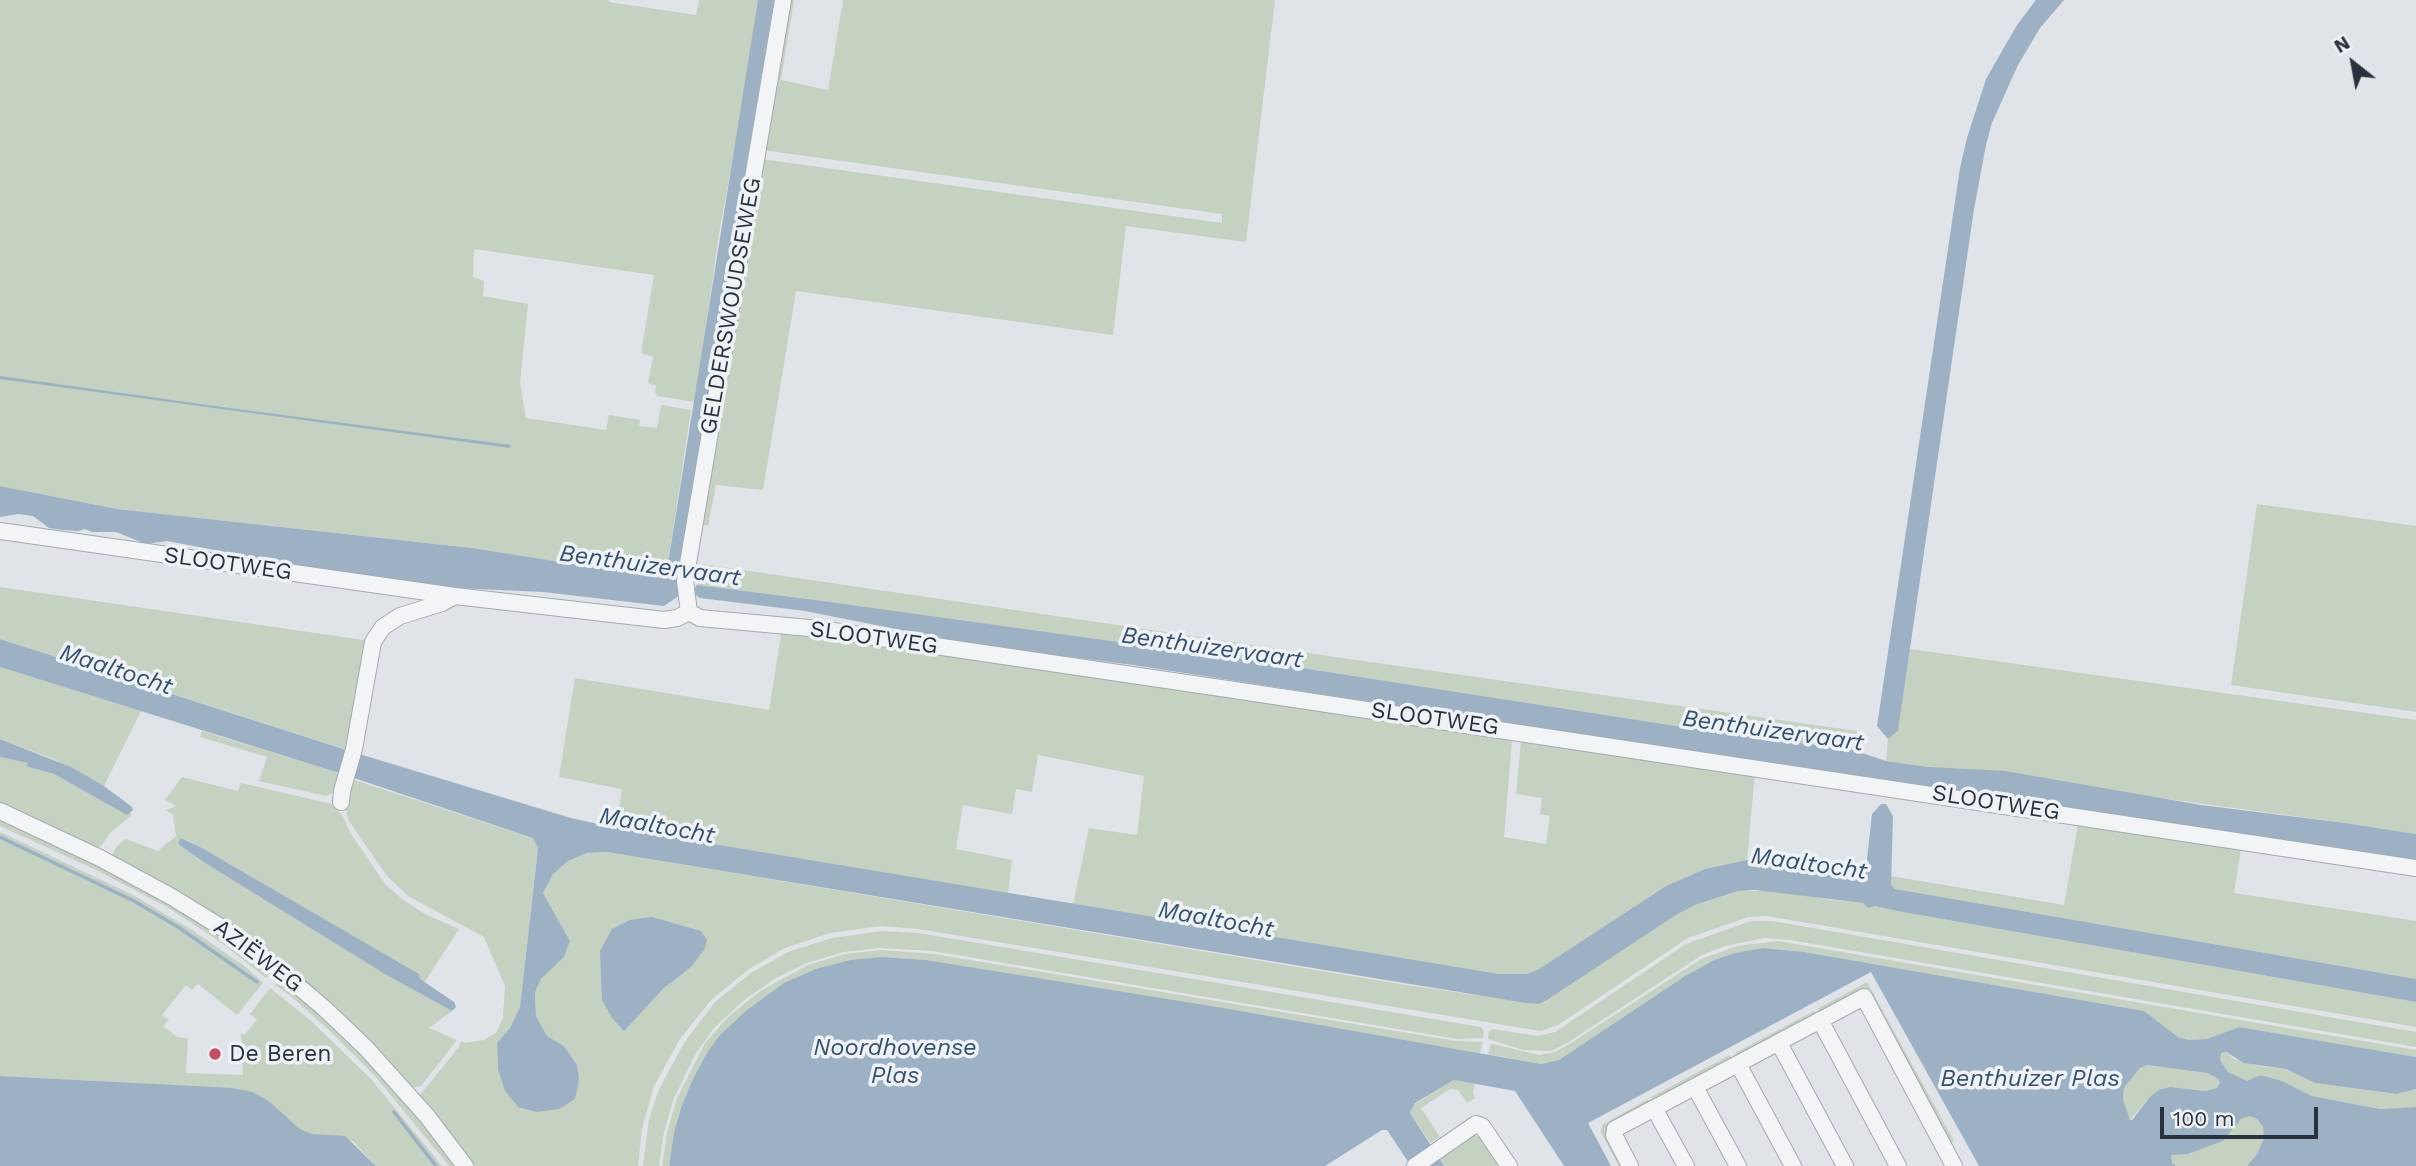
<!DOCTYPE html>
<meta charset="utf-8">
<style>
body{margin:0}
#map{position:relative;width:2416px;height:1166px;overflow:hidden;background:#e0e3e8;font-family:"Work Sans",sans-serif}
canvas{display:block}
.north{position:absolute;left:2318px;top:28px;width:70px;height:70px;-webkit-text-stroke:5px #eff2f5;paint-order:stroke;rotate:329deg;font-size:19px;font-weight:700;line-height:28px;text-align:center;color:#29313e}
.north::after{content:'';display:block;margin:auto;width:24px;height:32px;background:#29313e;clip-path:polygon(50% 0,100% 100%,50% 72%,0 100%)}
.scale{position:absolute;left:2160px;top:1107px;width:158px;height:32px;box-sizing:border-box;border:4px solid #29313e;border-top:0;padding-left:9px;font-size:21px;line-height:24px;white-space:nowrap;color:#29313e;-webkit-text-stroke:5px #eff2f5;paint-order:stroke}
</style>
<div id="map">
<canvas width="2416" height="1166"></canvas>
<div class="north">N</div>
<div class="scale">100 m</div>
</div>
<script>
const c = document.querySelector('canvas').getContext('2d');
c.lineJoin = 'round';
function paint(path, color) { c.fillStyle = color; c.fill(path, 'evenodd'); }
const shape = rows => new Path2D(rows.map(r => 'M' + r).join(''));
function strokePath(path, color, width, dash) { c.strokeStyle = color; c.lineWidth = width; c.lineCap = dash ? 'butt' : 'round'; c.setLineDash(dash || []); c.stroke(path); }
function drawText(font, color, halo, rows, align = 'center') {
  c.font = font + ' "Work Sans",sans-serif'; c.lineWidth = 7; c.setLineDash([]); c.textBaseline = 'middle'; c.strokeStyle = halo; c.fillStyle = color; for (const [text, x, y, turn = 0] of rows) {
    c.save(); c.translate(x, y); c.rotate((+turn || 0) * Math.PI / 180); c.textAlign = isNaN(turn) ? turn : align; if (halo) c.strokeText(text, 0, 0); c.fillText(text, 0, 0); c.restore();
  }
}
const green = shape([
 [0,0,609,0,609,2,696,15,699,0,758,0,745,92,719,234,695,402,658,396,655,393,656,386,648,383,653,357,641,353,654,275,474,249,473,277,484,281,483,296,528,304,520,383,526,418,606,430,609,415,640,420,639,426,657,428,661,405,691,410,666,576,662,579,472,548,117,509,0,486],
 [788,0,794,0,781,80,828,90,843,0,1275,0,1246,242,1126,226,1113,335,796,291,763,490,716,485,708,526,700,523,761,159,1222,223,1222,214,763,150],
 [2257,504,2416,526,2416,712,2231,685],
 [702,564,1335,657,1857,731,1853,750,1689,728,1270,663,697,585],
 [0,587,370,641,351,751,0,639],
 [782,629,1509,736,1512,741,1504,837,1546,844,1550,816,1540,814,1542,798,1516,794,1521,741,1755,773,1747,860,1705,869,1666,886,1539,969,1527,974,1499,974,1073,905,1089,828,1137,835,1144,776,1038,755,1032,792,1016,789,1012,814,963,805,956,849,1012,860,1008,894,616,828,622,789,559,777,575,678,769,710],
 [1910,649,2416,720,2416,834,2345,823,1886,761,1888,739,1898,731],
 [0,667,141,711,104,786,54,759,0,739],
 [202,731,336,772,343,776,338,790,326,796,259,781,267,757,200,737],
 [0,757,28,763,27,766,54,774,127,814,131,811,131,816,111,832,102,845,96,850,0,806],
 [182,777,238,791,241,783,332,804,343,817,351,834,385,884,402,899,423,913,459,929,424,983,419,979,419,974,202,848,182,838,178,843,205,863,371,965,452,1011,429,1028,457,1040,421,1086,410,1088,351,1026,110,858,117,846,126,839,158,851,176,836,173,815,166,810,176,806,165,800],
 [348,778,533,838,538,847,520,1007,510,1028,497,1043,498,1069,579,1080,577,1065,564,1046,547,1036,536,1016,535,992,541,979,564,957,570,941,543,893,553,874,568,861,587,853,607,852,1400,984,1537,1004,1547,1000,1676,915,1695,905,1738,891,1778,891,1831,900,1863,903,1897,911,2416,1002,2416,1027,1767,916,1748,917,1688,938,1558,1025,1541,1031,918,929,881,926,830,933,785,948,749,969,712,999,680,1039,654,1086,642,1129,638,1166,471,1166,421,1101,420,1095,459,1047,461,1041,465,1043,484,1040,496,1033,503,1018,505,986,484,937,408,896,387,876,349,821,345,807],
 [612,929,704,950,691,966,663,989,624,1030],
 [0,818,80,854,220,933,270,972,268,976,266,978,222,943,167,907,94,869,0,826],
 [2078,824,2241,849,2234,893,2416,921,2416,979,1895,889,1891,885,1891,876,2064,905],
 [0,832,131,894,189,928,247,968,263,983,237,1015,198,984,192,990,186,985,162,1015,169,1020,163,1026,177,1037,188,1038,186,1073,243,1075,241,1033,244,1035,257,1020,250,1014,270,988,310,1020,371,1079,442,1166,376,1166,353,1141,312,1134,300,1129,270,1102,253,1092,116,1082,0,1076],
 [1751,921,1772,921,2416,1032,2416,1047,1790,940,1764,938,1725,946,1702,955,1567,1043,1551,1051,1524,1050,1488,1039,1489,1031,1493,1029,1538,1036,1555,1032,1686,944],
 [882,931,918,933,1481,1027,1484,1031,1483,1038,1457,1039,933,951,880,948,844,952,807,963,776,978,744,1000,714,1028,696,1053,674,1098,664,1132,659,1166,643,1166,649,1119,659,1089,684,1043,715,1002,751,973,788,952,832,938],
 [1778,941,2416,1050,2416,1057,2239,1027,2207,1039,2189,1040,2178,1037,2144,1011,1804,952,1763,948,1735,953,1714,960,1685,976,1559,1060,1541,1064,1488,1054,1491,1044,1493,1044,1539,1055,1552,1053,1568,1045,1701,959,1738,946],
 [881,950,934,954,1456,1041,1483,1042,1480,1053,926,960,883,957,708,1051,681,1108,674,1132,669,1166,662,1166,667,1132,677,1098,705,1043,728,1017,760,991,808,965,845,954],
 [279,981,285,981,386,1077,458,1166,449,1166,375,1076,332,1033,292,997,275,985],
 [1867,982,1954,1141,1948,1144,1869,996,1820,1014,1817,1009],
 [1814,1011,1816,1016,1737,1058,1735,1053],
 [2226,1052,2234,1059,2259,1066,2286,1069,2315,1083,2397,1094,2416,1089,2416,1107,2380,1109,2312,1096,2282,1081,2261,1075,2247,1082,2228,1072,2220,1060,2221,1053],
 [1730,1055,1733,1060,1654,1102,1651,1097],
 [2146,1065,2207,1073,2217,1078,2220,1083,2218,1088,2206,1091,2170,1087,2150,1097,2130,1120,2123,1099,2124,1088,2140,1068],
 [1454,1080,1475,1084,1473,1093,1475,1098,1467,1103,1458,1090,1450,1089,1421,1108,1440,1137,1430,1143,1410,1113,1415,1104],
 [1648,1099,1650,1104,1613,1126,1626,1166,1619,1166,1601,1133,1602,1125],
 [2249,1116,2257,1119,2263,1127,2264,1138,2257,1154,2247,1166,2176,1166,2172,1163,2170,1158,2171,1154,2188,1154,2223,1141,2241,1118],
 [1474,1135,1484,1139,1502,1166,1444,1166,1439,1158]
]);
const water = shape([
 [758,0,774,0,677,582,694,589,697,585,822,601,1270,663,1689,728,1853,750,1886,761,1929,767,2005,771,2201,805,2345,823,2416,834,2416,864,1133,665,977,645,805,611,700,598,694,594,680,595,664,606,543,592,434,587,348,575,167,541,146,544,116,532,92,532,85,529,78,531,62,530,49,528,33,516,18,514,0,517,0,486,117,509,472,548,661,578,666,576],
 [2036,0,2064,0,2040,28,2018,65,1992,123,1986,145,1974,209,1898,731,1888,739,1877,726,1960,168,1967,138,1986,79,2017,25],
 [0,376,222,407,511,445,510,448,0,379],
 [0,639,356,753,571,818,616,828,1499,974,1527,974,1539,969,1666,886,1705,869,1747,860,1779,860,1858,874,1862,872,1866,868,1872,814,1881,804,1886,804,1893,816,1891,885,1895,889,2416,979,2416,1002,1897,911,1875,906,1868,908,1863,903,1755,890,1738,891,1695,905,1676,915,1547,1000,1538,1004,1526,1003,607,852,587,853,568,861,553,874,543,893,570,941,564,957,541,979,535,992,536,1016,547,1036,564,1046,577,1065,579,1080,575,1099,559,1109,537,1112,518,1107,505,1091,498,1069,497,1043,510,1028,520,1007,538,848,533,838,336,772,0,667],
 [0,739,71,767,104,786,132,807,133,810,127,815,54,774,26,766,28,763,0,757],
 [181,838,202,848,419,974,420,979,454,1002,456,1007,452,1011,385,974,205,863,181,846,178,843],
 [652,917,701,931,707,940,704,950,691,967,663,989,624,1031,612,1018,602,1000,600,951,612,929,630,920],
 [1763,948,1804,952,2144,1011,2178,1037,2189,1040,2207,1039,2239,1027,2416,1057,2416,1089,2397,1094,2315,1083,2286,1069,2244,1063,2226,1052,2221,1053,2220,1060,2228,1072,2247,1081,2261,1075,2282,1081,2312,1096,2380,1109,2416,1107,2416,1166,2247,1166,2257,1154,2264,1138,2263,1127,2257,1119,2249,1116,2241,1119,2223,1141,2188,1154,2171,1155,2172,1163,2176,1166,1979,1166,1871,972,1588,1123,1611,1166,1564,1166,1515,1091,1454,1080,1415,1103,1410,1113,1444,1166,1411,1166,1387,1130,1382,1130,1325,1166,669,1166,674,1132,681,1108,693,1079,708,1051,721,1034,747,1010,784,983,816,969,851,960,883,957,926,960,1223,1008,1541,1064,1559,1060,1685,976,1714,960,1735,953],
 [2147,1065,2207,1073,2217,1078,2220,1083,2217,1088,2206,1091,2170,1087,2159,1090,2150,1097,2132,1120,2130,1120,2123,1099,2124,1088,2140,1068],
 [0,1076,232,1088,253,1092,270,1102,300,1129,312,1134,345,1136,376,1166,0,1166]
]);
const stream = shape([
 [0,837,134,901,178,927,257,982],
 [394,1112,436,1166]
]);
const minor = shape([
 [0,531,455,596,664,620,677,618,689,612],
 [689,612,700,618,820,629,1234,690,2416,868],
 [689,612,685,581,783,0],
 [341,802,342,791,354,749,373,642,383,627,400,616,442,603,455,596],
 [0,811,100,858,172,897,224,929,279,970,324,1008,366,1048,427,1116,465,1166],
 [1820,1020,1898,1166],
 [1779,1043,1845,1166],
 [1738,1064,1793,1166],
 [1695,1087,1738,1166],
 [1654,1108,1686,1166],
 [1415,1166,1476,1124,1482,1126,1509,1166],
 [1630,1166,1614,1135,1615,1129,1864,997,1954,1166]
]);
const markers = [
 [215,1054,7,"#c54d60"]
];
const streetNames = [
 ["GELDERSWOUDSEWEG",731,306,-80],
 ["SLOOTWEG",228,564,8],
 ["SLOOTWEG",874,638,8],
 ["SLOOTWEG",1435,719,8],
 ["SLOOTWEG",1996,803,9],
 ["AZIËWEG",258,956,37]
];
const poiNames = [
 ["De Beren",229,1054]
];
const waterNames = [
 ["Benthuizervaart",650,566,8],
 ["Benthuizervaart",1212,648,8],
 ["Maaltocht",116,670,18],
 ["Benthuizervaart",1773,731,8],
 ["Maaltocht",657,826,10],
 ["Maaltocht",1809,864,8],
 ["Maaltocht",1216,920,10],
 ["Noordhovense",895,1048],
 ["Plas",895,1076],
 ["Benthuizer Plas",2030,1079]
];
paint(green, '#c5d1c1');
paint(water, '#9db1c5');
strokePath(stream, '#9db1c5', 3.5);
strokePath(minor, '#a5aab2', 18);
strokePath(minor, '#f2f4f6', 16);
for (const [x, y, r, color] of markers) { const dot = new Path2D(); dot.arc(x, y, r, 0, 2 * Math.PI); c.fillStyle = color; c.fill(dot); strokePath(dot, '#eff2f5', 2.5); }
drawText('23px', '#29313e', '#eff2f5', streetNames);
drawText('23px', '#29313e', '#eff2f5', poiNames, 'left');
drawText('italic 24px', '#36506f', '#eff2f5', waterNames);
</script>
